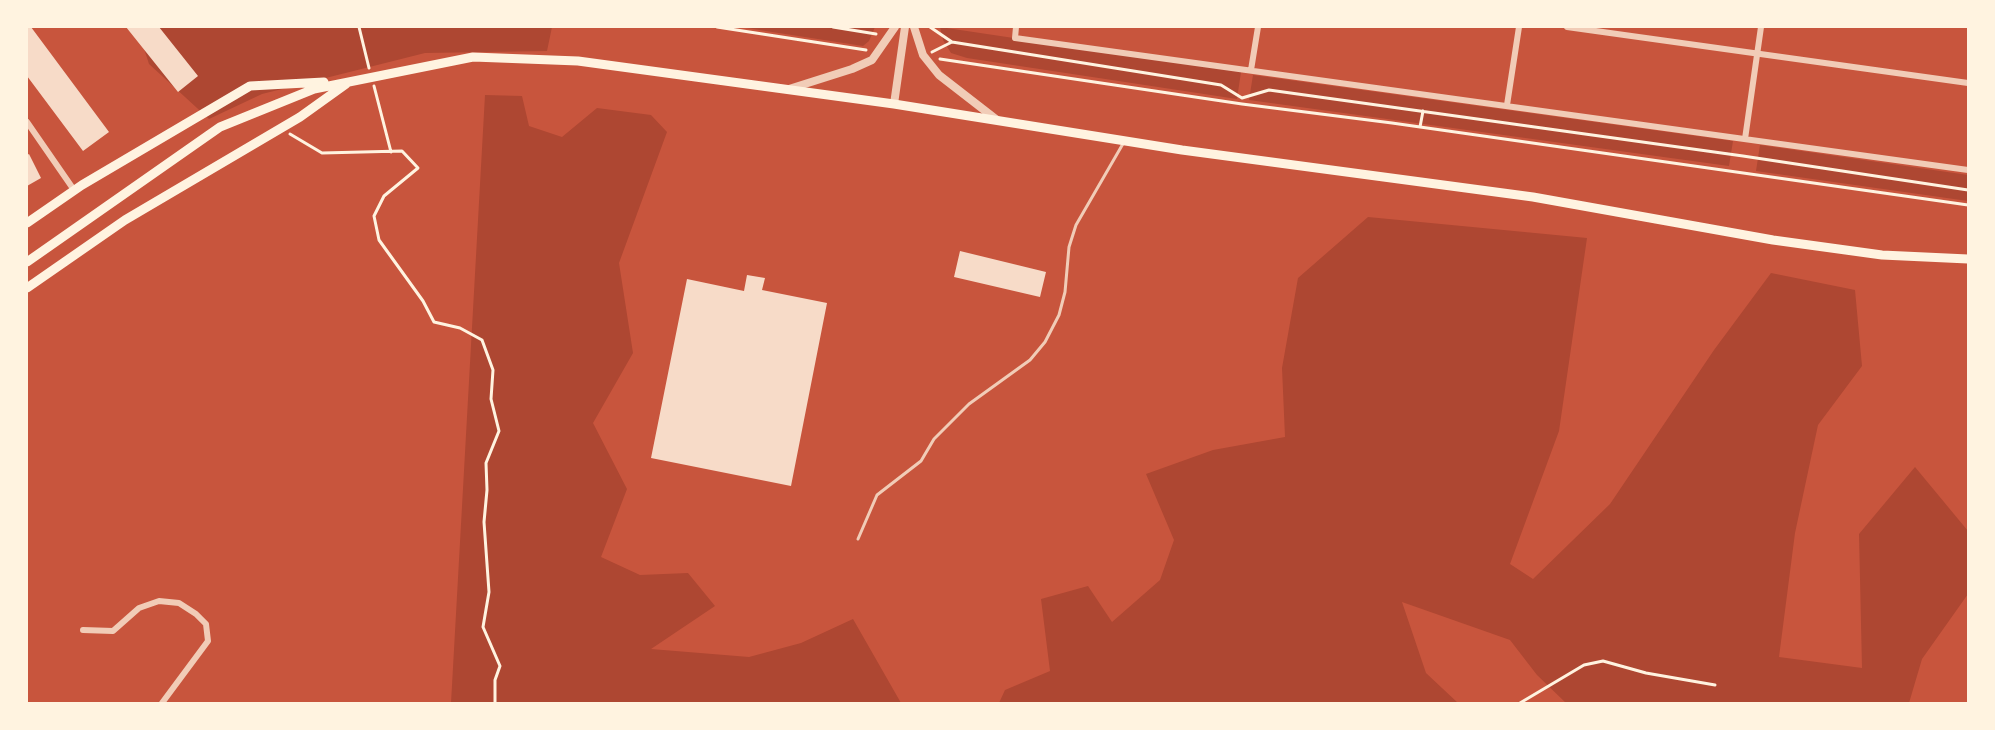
<!DOCTYPE html>
<style>
body{margin:0}
#map{position:relative;width:1995px;height:730px;overflow:hidden;background:#c8553d;font-family:"Alegreya Sans",sans-serif}
canvas{display:block}
.frame{position:absolute;inset:0;border:28px solid #fff3e0;pointer-events:none}
</style>
<div id="map">
<canvas width="1995" height="730"></canvas>
<div class="frame"></div>
</div>
<script>
const c = document.querySelector('canvas').getContext('2d');
c.lineJoin = 'round';
function paint(path, color) { c.fillStyle = color; c.fill(path, 'evenodd'); }
const shape = rows => new Path2D(rows.map(r => 'M' + r).join(''));
function strokePath(path, color, width, dash) { c.strokeStyle = color; c.lineWidth = width; c.lineCap = dash ? 'butt' : 'round'; c.setLineDash(dash || []); c.stroke(path); }
const green = shape([
 [137,27,552,27,547,51,425,53,262,94,209,119,149,64],
 [740,27,875,27,869,41,863,46],
 [940,27,1241,72,1237,99,967,58,951,53,943,40],
 [1253,75,1733,141,1729,166,1249,100],
 [485,95,522,96,529,126,562,137,597,108,651,115,667,132,619,263,633,353,593,423,627,489,601,557,640,575,688,573,715,606,651,649,749,657,801,643,853,619,901,703,451,703],
 [1760,145,1968,175,1968,201,1756,171],
 [1368,217,1587,238,1559,431,1510,564,1533,579,1610,504,1714,350,1771,273,1855,290,1862,366,1818,425,1795,533,1779,657,1862,668,1859,534,1915,467,1968,531,1968,594,1922,659,1909,703,1566,703,1537,675,1510,640,1402,602,1426,673,1458,703,999,703,1005,690,1050,671,1041,599,1088,586,1112,622,1160,580,1174,540,1146,474,1213,450,1285,437,1282,368,1298,278]
]);
const building = shape([
 [27,27,31,27,109,132,83,151,27,76],
 [126,27,159,27,198,76,178,92],
 [29,154,41,178,27,186,27,155],
 [960,251,1046,272,1040,297,954,277],
 [747,275,765,278,762,290,827,303,791,486,651,458,687,279,744,291]
]);
const path = shape([
 [359,27,369,68],
 [717,27,866,50],
 [833,27,876,34],
 [930,27,952,42,1221,85,1242,98,1269,90,1743,156,1968,190],
 [932,52,952,42],
 [940,59,1242,104,1392,123,1968,205],
 [374,86,391,152],
 [1420,127,1423,111],
 [290,134,322,153,402,151,418,168,384,196,374,216,379,240,423,301,434,322,460,328,482,340,493,370,491,399,499,431,486,463,487,490,484,522,489,592,483,627,500,666,495,680,495,703],
 [1520,703,1584,665,1603,661,1646,673,1715,685]
]);
const service = shape([
 [858,539,877,495,921,461,934,439,969,404,1030,360,1045,342,1059,315,1065,292,1069,247,1076,225,1124,142]
]);
const minor = shape([
 [1016,27,1015,38,1968,170],
 [1567,27,1968,83],
 [1251,70,1258,27],
 [1507,105,1519,27],
 [27,122,74,190],
 [1745,139,1761,27],
 [83,630,113,631,139,608,159,601,179,603,196,614,206,624,208,641,162,703]
]);
const tertiary = shape([
 [914,27,923,55,939,75,997,120],
 [789,89,852,69,872,60,895,27],
 [894,104,905,27]
]);
const secondary = shape([
 [27,223,82,185,250,86,324,82],
 [27,262,220,127,314,89,473,57,578,61,894,104,1182,150,1533,197,1773,240,1882,255,1968,259],
 [27,288,125,220,300,117,346,84]
]);
paint(green, '#ae4732');
paint(building, '#f7dbc8');
strokePath(path, '#fff3e0', 3);
strokePath(service, '#f1ccb7', 3);
strokePath(minor, '#f1ccb7', 6);
strokePath(tertiary, '#f1ccb7', 8);
strokePath(secondary, '#fff3e0', 9);
</script>
